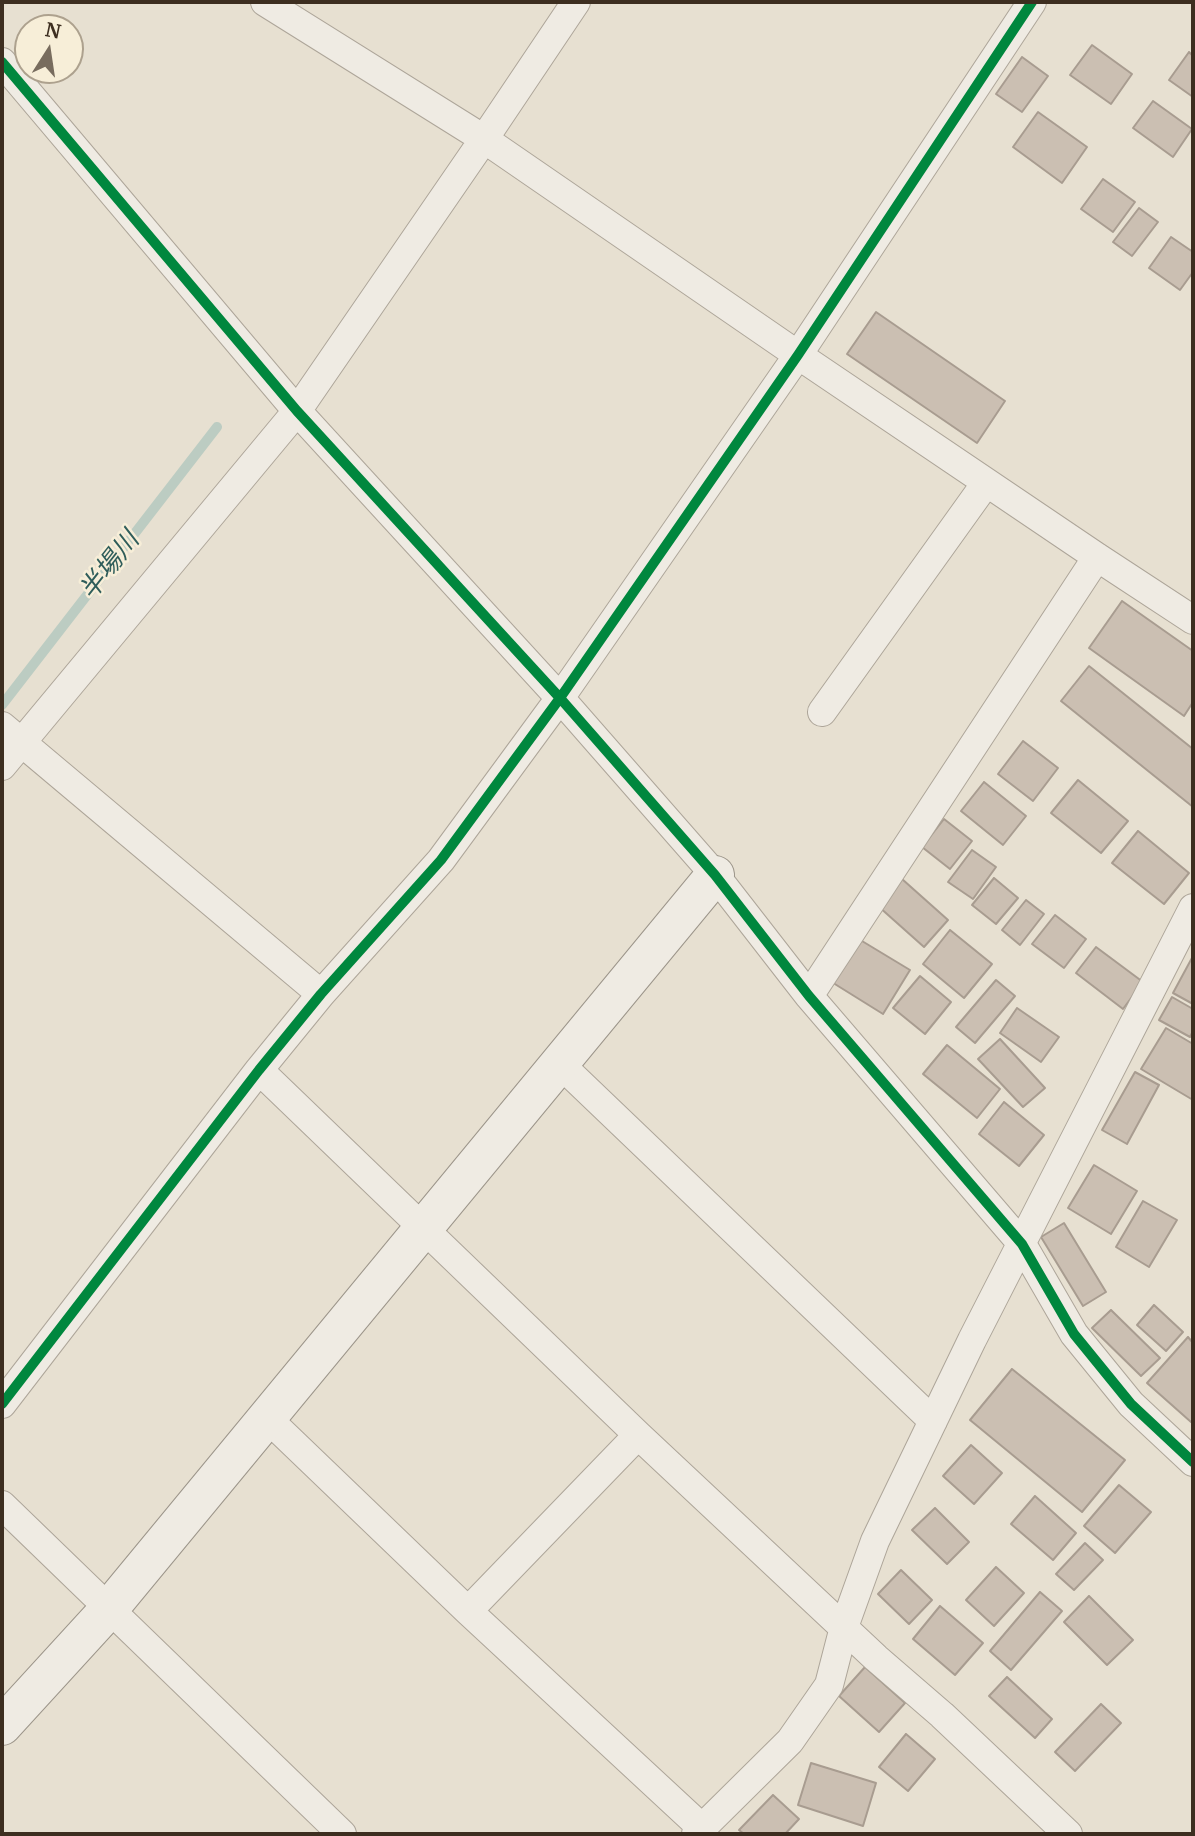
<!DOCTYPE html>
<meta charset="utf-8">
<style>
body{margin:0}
#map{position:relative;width:1195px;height:1836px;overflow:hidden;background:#e7e0d1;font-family:Merriweather,serif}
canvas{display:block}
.frame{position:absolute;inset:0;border:4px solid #3d2e20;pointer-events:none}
.north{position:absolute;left:14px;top:14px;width:70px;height:70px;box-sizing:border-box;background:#f7eed8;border:2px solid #ada18e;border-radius:50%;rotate:12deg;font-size:19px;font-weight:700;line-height:28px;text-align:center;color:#3d2e20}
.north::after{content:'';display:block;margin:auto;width:24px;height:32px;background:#786c5e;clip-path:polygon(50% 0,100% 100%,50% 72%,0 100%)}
</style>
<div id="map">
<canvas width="1195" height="1836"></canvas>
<div class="frame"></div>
<div class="north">N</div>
</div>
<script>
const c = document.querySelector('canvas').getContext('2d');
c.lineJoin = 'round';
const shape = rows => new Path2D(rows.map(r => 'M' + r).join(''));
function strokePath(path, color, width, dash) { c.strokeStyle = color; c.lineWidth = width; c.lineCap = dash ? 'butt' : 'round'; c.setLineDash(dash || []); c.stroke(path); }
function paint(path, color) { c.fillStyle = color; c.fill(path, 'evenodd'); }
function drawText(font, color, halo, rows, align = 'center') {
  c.font = font + ' Merriweather,"Noto Sans JP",serif'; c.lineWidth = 5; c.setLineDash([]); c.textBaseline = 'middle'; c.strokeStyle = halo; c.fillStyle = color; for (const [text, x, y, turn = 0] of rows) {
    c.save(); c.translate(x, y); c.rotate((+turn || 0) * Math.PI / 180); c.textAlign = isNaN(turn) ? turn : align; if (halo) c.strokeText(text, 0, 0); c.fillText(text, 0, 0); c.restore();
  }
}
const stream = shape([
 [2,705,217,427]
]);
const building = shape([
 [1092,45,1132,74,1111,104,1070,75,1092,45],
 [1189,52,1193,56,1193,97,1169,80,1189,52],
 [1022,57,1048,76,1022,112,996,94,1022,57],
 [1153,101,1192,129,1173,157,1133,128,1153,101],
 [1038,112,1087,147,1062,183,1013,147,1038,112],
 [1103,179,1135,202,1113,232,1081,209,1103,179],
 [1139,208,1158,222,1132,256,1113,242,1139,208],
 [1171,237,1193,252,1193,272,1180,290,1149,268,1171,237],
 [876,312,1005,401,977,443,847,354,876,312],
 [1122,601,1193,651,1193,702,1184,716,1089,648,1122,601],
 [1089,666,1193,749,1193,807,1061,701,1089,666],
 [1023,741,1058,768,1033,801,998,774,1023,741],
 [1078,780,1128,821,1101,853,1051,813,1078,780],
 [984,782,1026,816,1003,845,961,811,984,782],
 [944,819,972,841,950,869,922,847,944,819],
 [1138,831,1189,873,1164,904,1112,863,1138,831],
 [972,850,996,867,973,899,948,882,972,850],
 [994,878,1018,898,996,924,972,905,994,878],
 [902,879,948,920,924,947,878,906,902,879],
 [1026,900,1044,914,1020,945,1002,930,1026,900],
 [1055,915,1086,939,1064,968,1032,944,1055,915],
 [950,930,992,964,964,998,923,964,950,930],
 [857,938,910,970,883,1014,830,981,857,938],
 [1096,947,1143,982,1123,1009,1076,973,1096,947],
 [1193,956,1193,1004,1173,993,1193,956],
 [920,976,951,1002,925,1034,893,1008,920,976],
 [996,980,1015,996,975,1043,956,1027,996,980],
 [1172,997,1193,1009,1193,1031,1190,1037,1159,1020,1172,997],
 [1017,1008,1059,1037,1041,1062,1000,1033,1017,1008],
 [1166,1028,1193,1044,1193,1100,1141,1069,1166,1028],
 [1000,1039,1045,1088,1023,1107,978,1059,1000,1039],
 [947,1045,1000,1089,977,1118,923,1074,947,1045],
 [1135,1072,1159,1085,1127,1144,1102,1130,1135,1072],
 [1004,1102,1044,1135,1019,1166,979,1134,1004,1102],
 [1094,1165,1137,1191,1111,1234,1068,1208,1094,1165],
 [1143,1201,1177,1220,1149,1267,1116,1247,1143,1201],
 [1064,1223,1106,1292,1083,1306,1041,1237,1064,1223],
 [1154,1305,1183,1332,1166,1351,1137,1325,1154,1305],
 [1111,1310,1160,1358,1141,1376,1092,1328,1111,1310],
 [1188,1337,1193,1343,1193,1420,1191,1422,1147,1383,1188,1337],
 [1012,1369,1125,1460,1082,1512,970,1420,1012,1369],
 [971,1445,1002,1473,974,1504,943,1476,971,1445],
 [1119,1485,1151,1512,1115,1553,1084,1526,1119,1485],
 [1035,1496,1076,1533,1053,1560,1011,1524,1035,1496],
 [935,1508,969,1542,947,1564,912,1530,935,1508],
 [1085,1543,1103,1560,1074,1590,1056,1574,1085,1543],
 [996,1567,1024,1593,994,1626,966,1600,996,1567],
 [901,1570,932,1600,909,1624,878,1594,901,1570],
 [1040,1592,1062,1611,1011,1670,990,1651,1040,1592],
 [1089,1596,1133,1640,1107,1665,1064,1622,1089,1596],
 [940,1606,983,1643,955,1675,913,1639,940,1606],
 [865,1667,905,1703,879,1732,839,1696,865,1667],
 [1007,1677,1052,1719,1035,1738,989,1696,1007,1677],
 [1101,1704,1121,1723,1075,1771,1055,1752,1101,1704],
 [906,1734,935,1759,908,1791,879,1767,906,1734],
 [811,1763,876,1783,863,1826,798,1805,811,1763],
 [773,1795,799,1819,785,1834,744,1834,739,1830,773,1795]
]);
const street = shape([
 [265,2,484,139,798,355,1097,557,1193,620],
 [2,62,297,411,560,698,715,875,809,996,1022,1244,1074,1334,1131,1404,1193,1462],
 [822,712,986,483],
 [2,726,321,994],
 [2,766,297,411,484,139,576,2],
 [809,996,1097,557],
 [559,1063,933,1421],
 [259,1070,638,1435,876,1658,942,1715,1068,1834],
 [2,1404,259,1070,321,994,441,860,560,698,798,355,1032,2],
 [266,1417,468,1611,702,1828],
 [2,1505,342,1834],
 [468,1611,638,1435],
 [696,1834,790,1741,829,1685,844,1627,875,1541,972,1340,1193,908]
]);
const secondary = shape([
 [2,1726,109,1609,715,875]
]);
const cycleway = shape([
 [2,62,297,411,560,698,715,875,809,996,1022,1244,1074,1334,1131,1404,1193,1462],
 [2,1404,259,1070,321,994,441,860,560,698,798,355,1032,2]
]);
const waterNames = [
 ["半場川",110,566,-52]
];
strokePath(stream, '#bcccc2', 10);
paint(building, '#cbbfb2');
strokePath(building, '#a89c90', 2);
strokePath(street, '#ada599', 30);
strokePath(secondary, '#9c958a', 40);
strokePath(street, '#efebe3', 28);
strokePath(secondary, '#efebe3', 38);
strokePath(cycleway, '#00873e', 10);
drawText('italic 26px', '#2f5d5a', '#f7eed8', waterNames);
</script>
